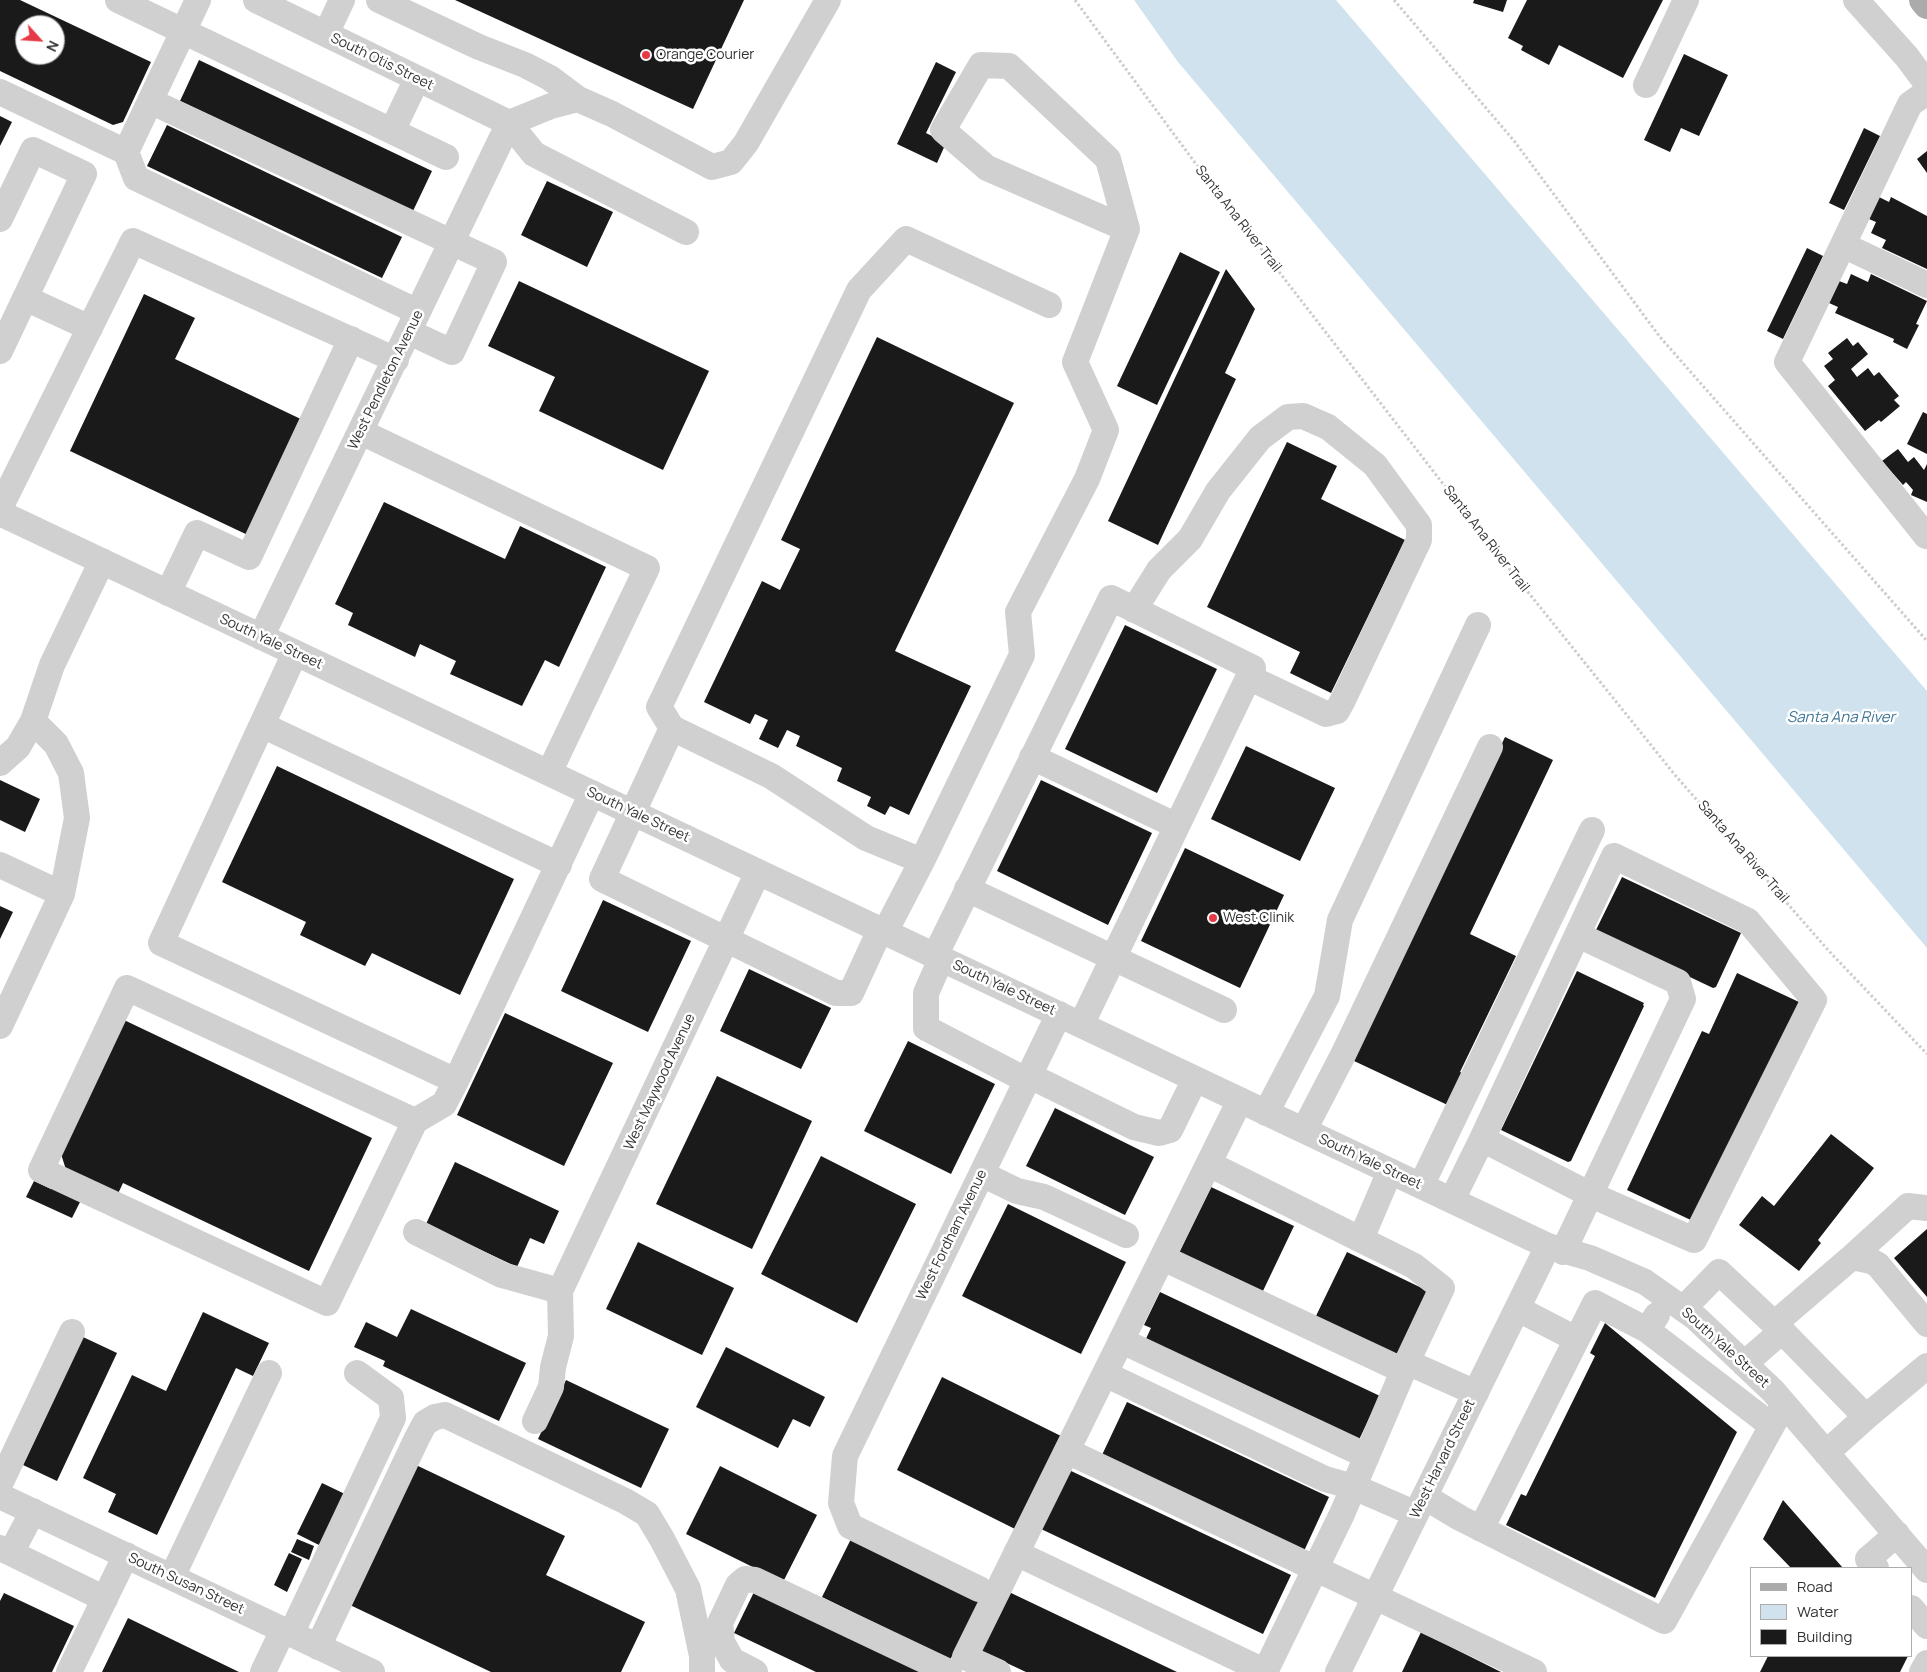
<!DOCTYPE html>
<style>
body{margin:0}
#map{position:relative;width:1927px;height:1672px;overflow:hidden;background:#fff;font-family:Manrope,sans-serif}
canvas{display:block}
.legend{position:absolute;left:1750px;top:1567px;width:162px;height:90px;box-sizing:border-box;background:#fff;border:1px solid #adadad;margin:0;padding:6px 9px;list-style:none;font-size:15px;color:#333}
.legend li{display:flex;align-items:center;gap:10px;height:25px}
.legend b{width:25px;border:1px solid #adadad}
.north{position:absolute;left:15px;top:15px;width:50px;height:50px;box-sizing:border-box;background:#fff;border:1px solid #adadad;border-radius:50%;rotate:116deg;font-size:14px;font-weight:700;line-height:20px;text-align:center;color:#333}
.north::after{content:'';display:block;margin:auto;width:18px;height:22px;background:#e63946;clip-path:polygon(50% 0,100% 100%,50% 72%,0 100%)}
</style>
<div id="map">
<canvas width="1927" height="1672"></canvas>
<ul class="legend">
<li><b style="height:6px;background:#ababab"></b>Road</li>
<li><b style="height:14px;background:#cfe2ee"></b>Water</li>
<li><b style="height:14px;background:#1a1a1a"></b>Building</li>
</ul>
<div class="north">N</div>
</div>
<script>
const c = document.querySelector('canvas').getContext('2d');
c.lineJoin = 'round';
function paint(path, color) { c.fillStyle = color; c.fill(path, 'evenodd'); }
const shape = rows => new Path2D(rows.map(r => 'M' + r).join(''));
function strokePath(path, color, width, dash) { c.strokeStyle = color; c.lineWidth = width; c.lineCap = dash ? 'butt' : 'round'; c.setLineDash(dash || []); c.stroke(path); }
function drawText(font, color, halo, rows, align = 'center') {
  c.font = font + ' Manrope,sans-serif'; c.lineWidth = 5; c.setLineDash([]); c.textBaseline = 'middle'; c.strokeStyle = halo; c.fillStyle = color; for (const [text, x, y, turn = 0] of rows) {
    c.save(); c.translate(x, y); c.rotate((+turn || 0) * Math.PI / 180); c.textAlign = isNaN(turn) ? turn : align; if (halo) c.strokeText(text, 0, 0); c.fillText(text, 0, 0); c.restore();
  }
}
const water = shape([
 [1134,0,1336,0,1927,691,1927,948,1178,62]
]);
const building = shape([
 [0,0,20,0,151,62,123,122,113,125,0,71],
 [25,25,55,25,55,55,25,55],
 [455,0,744,0,693,109],
 [1474,0,1507,0,1503,12,1473,3],
 [1527,0,1663,0,1623,78,1559,45,1549,65,1521,50,1523,46,1508,38],
 [1684,54,1728,75,1699,136,1681,128,1670,152,1644,140],
 [199,60,432,171,413,211,180,101],
 [936,62,956,72,926,133,946,143,937,163,897,144],
 [0,116,12,122,0,146],
 [167,125,402,237,382,278,147,166],
 [1864,128,1880,136,1844,210,1829,203],
 [1927,151,1927,173,1917,159],
 [547,181,613,212,587,267,521,235],
 [1879,197,1889,202,1891,197,1927,216,1927,269,1882,248,1886,240,1871,233,1876,222,1869,219],
 [1807,248,1823,256,1783,339,1767,331],
 [1180,252,1220,272,1157,405,1117,386],
 [1226,269,1255,309,1225,373,1236,379,1158,545,1108,521],
 [1851,274,1868,282,1871,274,1927,301,1916,324,1919,325,1907,349,1893,342,1894,339,1835,313,1838,307,1829,303,1839,281,1847,284],
 [519,281,709,371,663,470,539,411,555,377,488,346],
 [144,294,195,318,175,359,307,422,252,537,70,451],
 [877,337,1014,403,895,651,971,686,909,815,890,806,885,815,867,806,871,797,837,781,842,768,796,746,800,736,787,730,778,748,759,739,768,720,755,714,750,724,704,702,762,581,780,590,800,549,781,540],
 [1847,338,1853,346,1858,342,1868,354,1851,369,1857,377,1868,368,1874,376,1879,372,1899,396,1894,400,1900,406,1881,422,1879,420,1865,431,1828,386,1835,380,1824,366,1833,359,1828,353],
 [1923,412,1927,414,1927,454,1907,444],
 [1287,442,1337,466,1321,499,1405,540,1331,693,1290,673,1300,652,1207,607],
 [1898,449,1908,462,1914,457,1924,470,1927,464,1927,502,1911,495,1913,490,1906,482,1903,485,1882,461],
 [384,502,505,559,520,526,606,567,559,667,545,660,522,706,450,674,456,661,420,644,415,657,348,625,353,613,335,604],
 [1125,625,1217,669,1157,793,1065,749],
 [1505,737,1553,760,1470,934,1516,956,1460,1072,1470,1077,1454,1108,1352,1060],
 [1246,746,1335,788,1300,861,1211,819],
 [277,766,514,879,460,995,372,953,365,966,300,935,306,922,222,882],
 [0,780,40,799,25,832,0,820],
 [1041,780,1152,833,1108,925,997,871],
 [1185,848,1284,895,1240,988,1141,941],
 [1622,877,1741,933,1716,987,1713,988,1595,932],
 [603,900,691,941,648,1032,561,991],
 [0,906,13,912,0,939],
 [749,969,831,1008,801,1069,720,1031],
 [1577,971,1644,1003,1643,1005,1644,1006,1571,1161,1568,1162,1501,1130],
 [1737,973,1799,1002,1695,1222,1627,1190,1702,1031,1709,1034],
 [505,1013,613,1063,564,1166,457,1115],
 [124,1020,372,1138,309,1271,123,1183,116,1198,68,1176,61,1154],
 [908,1041,995,1084,951,1174,864,1131],
 [717,1076,812,1121,752,1249,656,1204],
 [1055,1108,1154,1157,1125,1215,1026,1166],
 [1831,1134,1874,1168,1818,1240,1821,1243,1799,1271,1739,1225,1762,1196,1774,1206],
 [821,1156,916,1204,857,1323,761,1274],
 [455,1162,559,1211,544,1244,530,1238,517,1267,426,1224],
 [34,1181,51,1189,52,1187,81,1200,72,1218,26,1197],
 [1211,1187,1294,1226,1262,1293,1179,1253],
 [1008,1204,1126,1262,1081,1354,962,1296],
 [1927,1229,1927,1297,1894,1258],
 [638,1242,734,1288,702,1355,606,1309],
 [1347,1252,1428,1291,1398,1357,1315,1318],
 [1160,1292,1380,1396,1356,1446,1143,1345,1151,1328,1144,1325],
 [411,1309,526,1363,499,1421,383,1366,385,1361,354,1347,366,1322,397,1337],
 [203,1312,269,1343,253,1376,236,1368,157,1535,108,1512,116,1494,83,1478,132,1375,166,1391],
 [1605,1323,1737,1432,1655,1598,1506,1525,1521,1494,1526,1496,1595,1356,1590,1353],
 [83,1337,117,1353,57,1481,23,1465],
 [726,1347,825,1397,810,1427,793,1419,778,1448,696,1407],
 [942,1377,1061,1436,1015,1529,897,1470],
 [566,1380,669,1429,641,1488,538,1439],
 [1127,1402,1329,1497,1304,1551,1102,1455],
 [416,1465,565,1536,546,1575,645,1622,621,1672,491,1672,350,1605],
 [720,1466,817,1515,783,1582,686,1534],
 [1069,1470,1291,1575,1263,1634,1041,1529],
 [322,1483,347,1495,323,1547,297,1534],
 [1783,1500,1843,1568,1791,1568,1763,1539],
 [297,1539,314,1546,309,1560,291,1552],
 [851,1539,979,1602,950,1660,822,1597],
 [289,1553,302,1559,287,1592,274,1585],
 [754,1592,923,1672,816,1672,734,1633],
 [1009,1592,1177,1672,1026,1672,981,1651],
 [4,1593,74,1626,52,1672,0,1672,0,1601],
 [128,1618,239,1672,102,1672],
 [1421,1632,1501,1672,1402,1672],
 [1768,1656,1908,1656,1900,1672,1760,1672]
]);
const path = shape([
 [1075,0,1204,175,1495,551,1675,775,1828,950,1927,1054],
 [1394,0,1515,142,1660,337,1927,641]
]);
const minor = shape([
 [118,0,446,157],
 [256,0,509,123,534,154,686,232],
 [379,0,479,47,525,65,550,78,578,99],
 [1856,0,1907,57,1927,84],
 [326,34,342,0],
 [1646,85,1686,0],
 [0,92,126,152,198,0],
 [150,101,494,262,452,352,409,332],
 [509,123,551,106,578,99,612,114,712,167,731,162,746,143,828,0],
 [392,131,417,79],
 [126,152,136,178,418,312],
 [0,219,33,150,84,174,0,351],
 [1843,245,1927,285],
 [25,298,90,328],
 [361,432,647,568,549,773],
 [0,508,133,241,396,360],
 [0,513,1548,1246,1590,1258,1645,1282,1696,1318,1773,1391,1927,1570],
 [1926,536,1787,362,1910,104,1927,92],
 [168,593,197,533,249,557,351,339],
 [1134,610,1159,570,1190,539,1218,491,1260,438,1288,417,1303,416,1328,427,1375,465,1419,525,1419,540,1343,700,1337,711,1326,714,1248,677],
 [261,637,509,123],
 [295,653,161,943,456,1081,592,793],
 [33,721,56,744,71,773,77,818,62,894],
 [262,725,559,865],
 [672,728,659,707,859,290,906,239,1049,305],
 [1032,757,1177,826],
 [0,763,18,747,33,721,52,665,102,561],
 [1614,856,1748,921,1814,1000,1694,1240,1589,1194,1482,1139,1614,856],
 [922,861,1022,655,1018,612,1087,479,1106,430,1075,362,1127,229,1108,159,1009,66,981,65,943,130,987,168,1127,229],
 [0,865,62,894,0,1026],
 [967,889,1224,1010],
 [880,930,851,993,836,993,602,879,672,728,771,776,866,838,922,861,885,932],
 [935,956,1111,598,1253,668,1081,1025],
 [941,959,926,993,926,1028,1028,1081],
 [1030,1076,1134,1127,1159,1133,1170,1130,1195,1079],
 [1266,1113,1327,996,1340,920,1478,625],
 [415,1121,127,988,41,1170,327,1303,415,1121,444,1104,456,1081],
 [1304,1130,1343,1055,1490,747],
 [1209,1164,1414,1266,1442,1288,1407,1362],
 [982,1174,1017,1191,1044,1197,1126,1235],
 [1421,1186,1592,830],
 [1452,1200,1482,1139],
 [416,1232,502,1275,560,1291],
 [1361,1239,1390,1171],
 [1563,1252,1683,999,1678,982,1578,935],
 [1852,1257,1908,1206,1927,1208],
 [1163,1258,1404,1371],
 [1518,1309,1576,1339],
 [1683,1309,1719,1272,1782,1331,1744,1364],
 [1657,1315,1647,1330,1772,1426],
 [1774,1324,1852,1257,1871,1261,1878,1265,1927,1324],
 [1782,1331,1866,1417,1826,1453],
 [1122,1341,1367,1456],
 [1105,1374,1325,1479,1354,1487,1416,1514],
 [1866,1417,1927,1366],
 [535,1421,551,1387,553,1367,561,1336,560,1291,758,872],
 [1067,1451,1534,1672],
 [0,1484,72,1332],
 [0,1496,372,1672],
 [1425,1497,1460,1518,1664,1621,1784,1404],
 [1481,1529,1595,1303,1647,1330],
 [0,1548,11,1553,33,1511],
 [11,1553,105,1599],
 [1016,1553,1266,1672],
 [1876,1568,1868,1559,1897,1534],
 [172,1577,269,1373],
 [979,1589,850,1526,841,1503,845,1456,1059,1014],
 [1911,1608,1927,1626],
 [291,1634,393,1418,391,1398,357,1373],
 [318,1647,417,1438,425,1423,435,1417,445,1415,625,1501,647,1514,662,1539,688,1589,702,1656,702,1672],
 [69,1672,126,1555],
 [263,1672,283,1630],
 [755,1672,732,1660,722,1642,720,1623,738,1585,745,1579,755,1580,949,1672],
 [998,1672,965,1657,1240,1100],
 [1265,1672,1342,1514,1407,1362,1476,1393],
 [1338,1672,1548,1246],
 [1922,1672,1927,1663]
]);
const major = shape([
 [1923,0,1927,5]
]);
const markers = [
 [646,55,5,"#e63946"],
 [1213,918,5,"#e63946"]
];
const poiNames = [
 ["Orange Courier",656,55],
 ["West Clinik",1223,918]
];
const streetNames = [
 ["South Otis Street",382,62,26],
 ["Santa Ana River Trail",1238,219,52],
 ["West Pendleton Avenue",386,380,-64],
 ["Santa Ana River Trail",1486,539,52],
 ["South Yale Street",271,642,25],
 ["South Yale Street",638,815,25],
 ["Santa Ana River Trail",1743,852,49],
 ["South Yale Street",1004,988,25],
 ["West Maywood Avenue",660,1082,-65],
 ["South Yale Street",1370,1162,25],
 ["West Fordham Avenue",952,1235,-64],
 ["South Yale Street",1725,1348,42],
 ["West Harvard Street",1443,1459,-64],
 ["South Susan Street",186,1584,25]
];
const waterNames = [
 ["Santa Ana River",1841,718]
];
paint(water, '#cfe2ee');
paint(building, '#1a1a1a');
strokePath(path, '#cdcdcd', 3, [2.5, 2.5]);
strokePath(minor, '#d0d0d0', 26);
strokePath(major, '#ababab', 28);
for (const [x, y, r, color] of markers) { const dot = new Path2D(); dot.arc(x, y, r, 0, 2 * Math.PI); c.fillStyle = color; c.fill(dot); strokePath(dot, '#fff', 2); }
drawText('14px', '#333', '#fff', poiNames, 'left');
drawText('14px', '#333', '#fff', streetNames);
drawText('italic 15px', '#3f7597', '#fff', waterNames);
</script>
